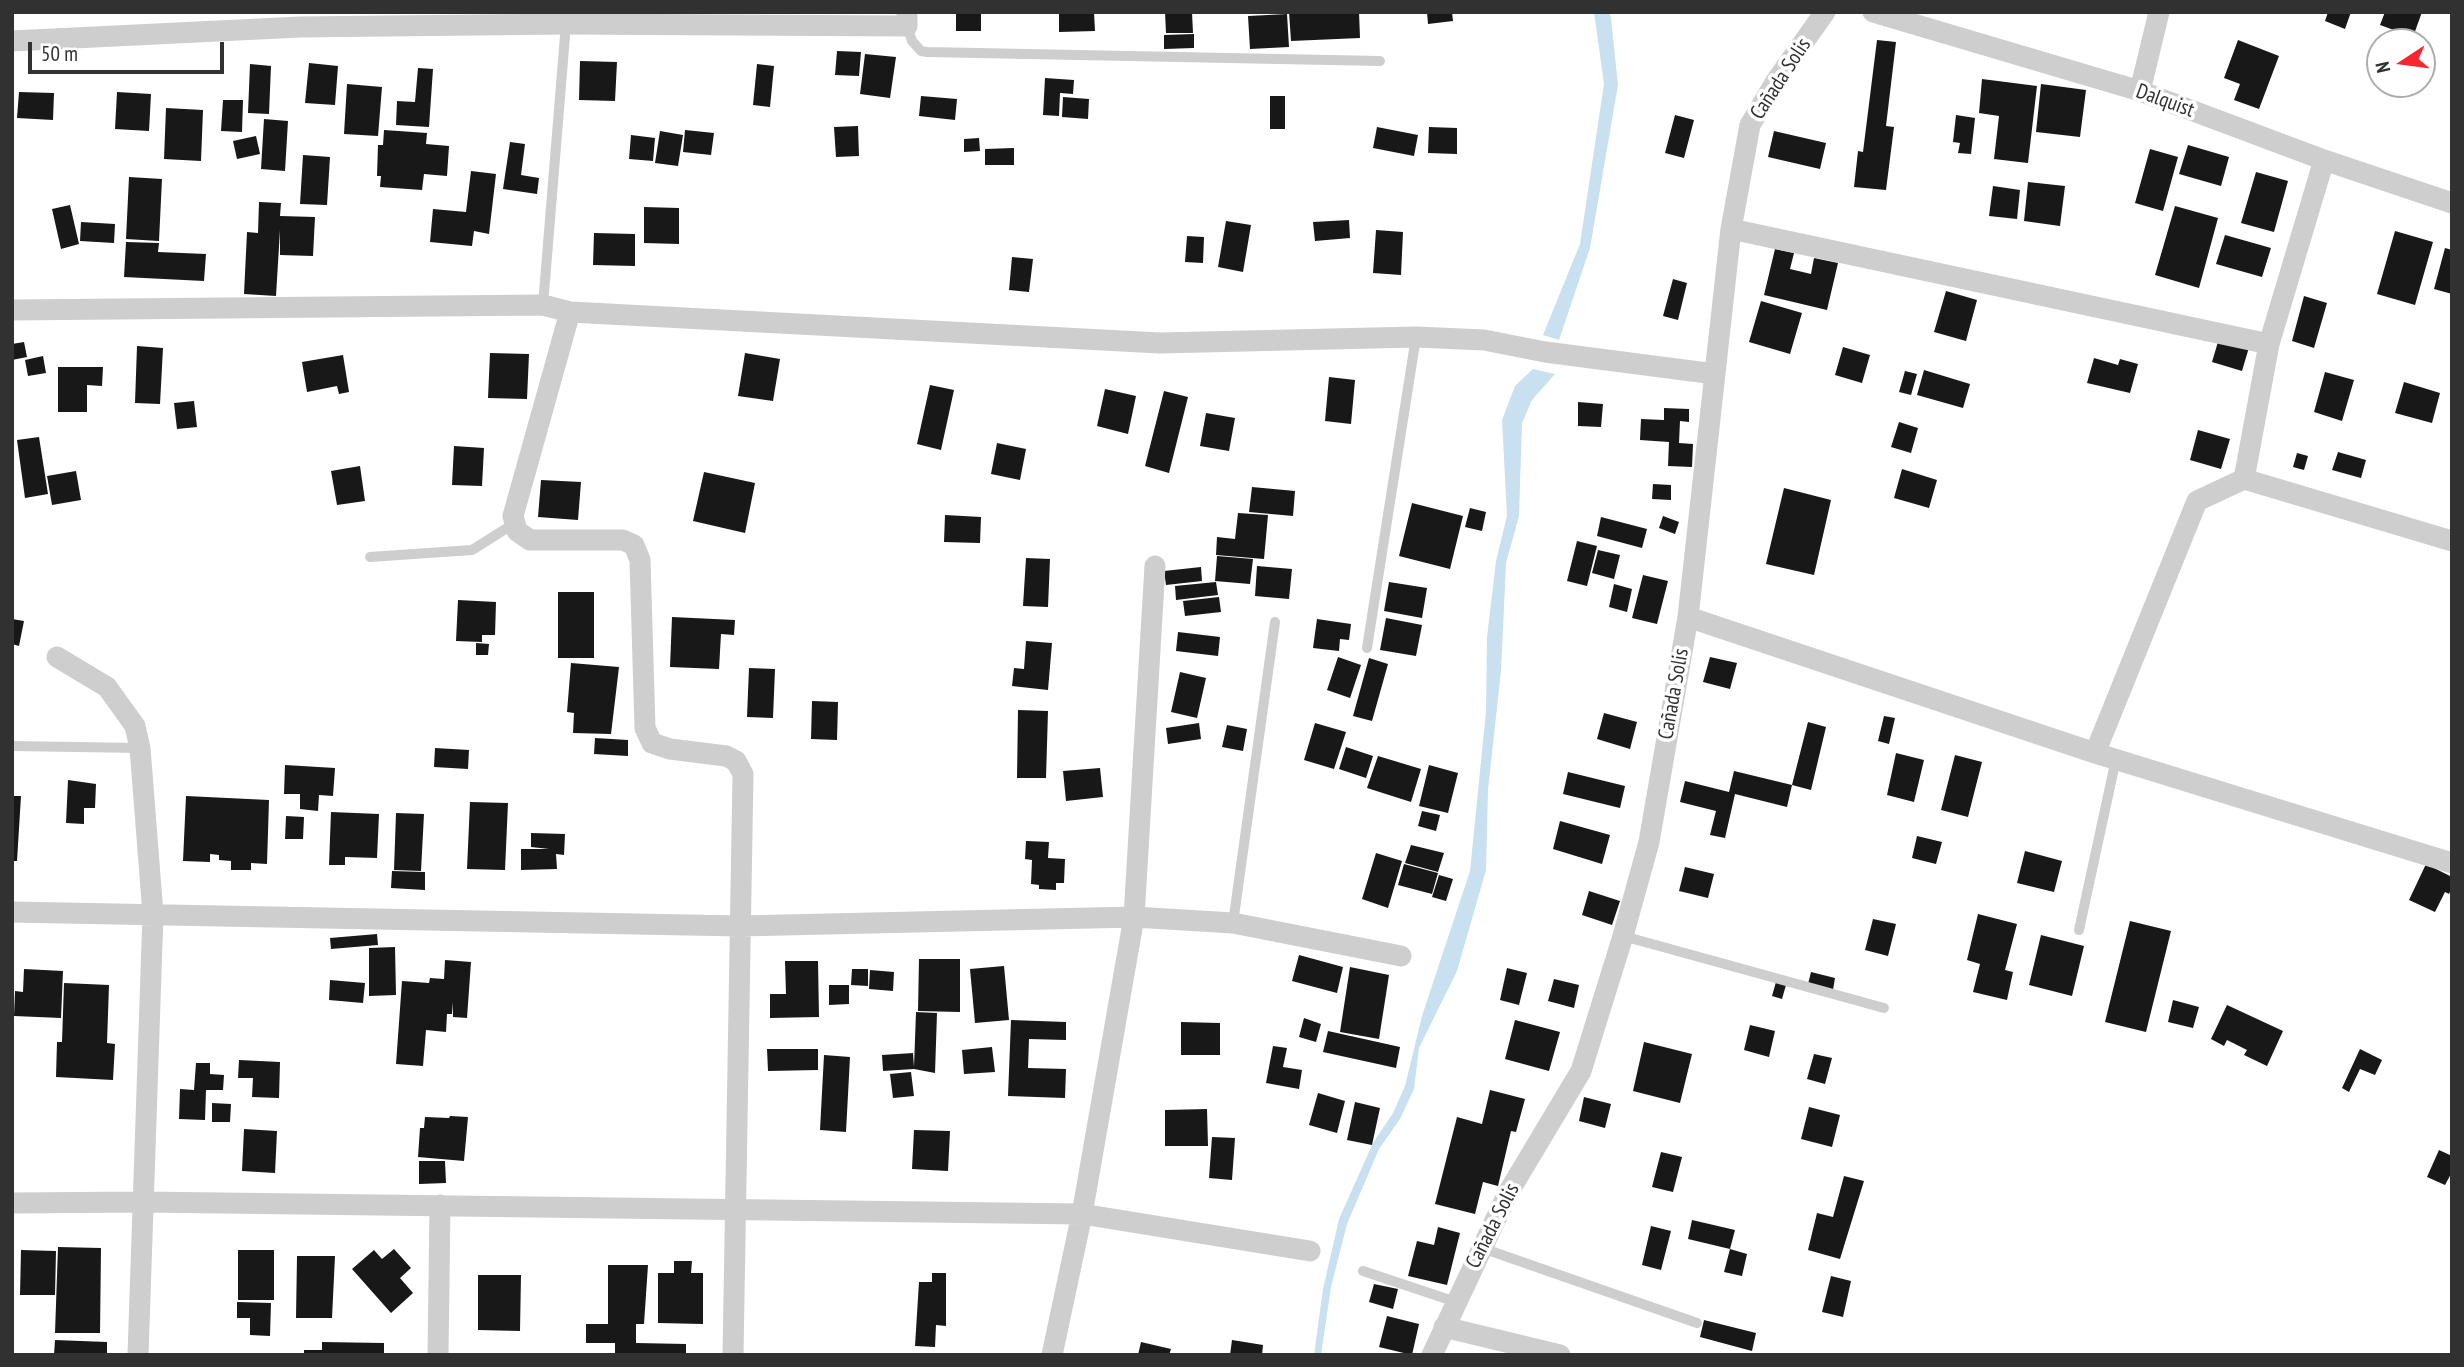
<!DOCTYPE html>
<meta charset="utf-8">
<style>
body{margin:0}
#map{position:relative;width:2464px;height:1367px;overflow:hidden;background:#fff;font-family:"PT Sans Narrow",sans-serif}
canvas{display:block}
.frame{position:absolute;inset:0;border:14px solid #313131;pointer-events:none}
.north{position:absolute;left:2366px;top:28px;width:70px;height:70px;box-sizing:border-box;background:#fff;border:2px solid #adadad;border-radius:50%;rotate:257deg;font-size:19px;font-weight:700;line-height:28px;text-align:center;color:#313131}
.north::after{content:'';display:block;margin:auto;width:24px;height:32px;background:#f5262e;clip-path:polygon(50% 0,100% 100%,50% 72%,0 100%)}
.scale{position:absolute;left:28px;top:42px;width:196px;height:32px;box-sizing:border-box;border:4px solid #313131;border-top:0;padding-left:9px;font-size:21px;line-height:24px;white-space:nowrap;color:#313131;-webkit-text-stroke:5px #fff;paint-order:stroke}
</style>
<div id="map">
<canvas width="2464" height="1367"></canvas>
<div class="frame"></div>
<div class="north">N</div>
<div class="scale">50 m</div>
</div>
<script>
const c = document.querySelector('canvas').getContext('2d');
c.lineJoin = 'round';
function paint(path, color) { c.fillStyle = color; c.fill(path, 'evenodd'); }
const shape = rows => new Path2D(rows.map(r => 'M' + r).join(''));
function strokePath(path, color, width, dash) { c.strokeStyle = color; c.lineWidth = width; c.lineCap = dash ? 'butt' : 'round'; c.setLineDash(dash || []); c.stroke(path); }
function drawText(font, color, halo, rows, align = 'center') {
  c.font = font + ' "PT Sans Narrow",sans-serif'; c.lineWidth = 7; c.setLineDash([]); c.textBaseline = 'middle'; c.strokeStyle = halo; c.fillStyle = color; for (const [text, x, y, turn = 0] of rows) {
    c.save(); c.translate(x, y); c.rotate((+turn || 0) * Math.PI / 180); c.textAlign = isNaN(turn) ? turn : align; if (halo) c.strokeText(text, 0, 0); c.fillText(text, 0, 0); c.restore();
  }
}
const water = shape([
 [1594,12,1609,12,1611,18,1618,85,1590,248,1559,340,1543,335,1580,244,1604,84],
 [1533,369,1555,374,1532,400,1522,423,1519,516,1506,563,1501,671,1488,790,1486,870,1457,971,1419,1048,1414,1089,1400,1119,1379,1149,1347,1224,1331,1287,1321,1355,1314,1355,1323,1289,1339,1219,1373,1143,1393,1113,1405,1086,1422,1016,1470,871,1486,711,1487,637,1496,561,1507,516,1502,420,1515,386]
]);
const building = shape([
 [956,12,981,12,981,31,956,31],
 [1059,12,1094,12,1095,31,1059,32],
 [1165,12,1192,12,1193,33,1166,33],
 [1289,12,1359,12,1360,38,1291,41],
 [1427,12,1452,12,1453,21,1428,24],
 [2328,12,2351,12,2345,29,2325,21],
 [2385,12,2422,12,2413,37,2380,25],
 [1287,14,1289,47,1250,49,1248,16],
 [1194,34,1194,48,1164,49,1164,35],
 [1877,40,1896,42,1886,126,1894,127,1886,190,1854,187,1858,151,1863,152],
 [2238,40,2279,56,2259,109,2234,100,2240,84,2224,78],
 [837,51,861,52,859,76,835,75],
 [865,54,896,57,890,98,860,94],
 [580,61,617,62,615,101,579,100],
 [309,63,338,66,335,105,305,103],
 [250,64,271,66,269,114,248,113],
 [757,64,774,66,770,107,753,105],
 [418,68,433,69,429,127,396,125,397,101,415,102],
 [1045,78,1074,80,1073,94,1060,93,1059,116,1043,115],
 [1982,79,2037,86,2028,163,1994,159,1999,116,1979,113],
 [347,84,382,87,378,136,344,134],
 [2041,84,2086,90,2080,137,2036,132],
 [19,92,54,93,53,120,17,118],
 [117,92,151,94,149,131,115,129],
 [921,96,957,99,955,120,919,116],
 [1270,96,1285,96,1285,129,1270,129],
 [1063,97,1089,99,1088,119,1062,117],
 [223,100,243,100,242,132,221,131],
 [166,108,203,110,201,161,164,159],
 [1675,115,1694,120,1684,158,1665,153],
 [1956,115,1975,118,1971,154,1958,153,1960,143,1953,142],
 [264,119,288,121,285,171,261,169],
 [858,126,859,156,836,157,834,127],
 [1377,127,1418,135,1414,156,1373,148],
 [1429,127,1457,128,1457,154,1428,153],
 [384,130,427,133,426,144,449,146,447,176,424,174,422,190,380,187,381,176,377,176,378,145,383,145],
 [685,130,714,133,711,155,683,152],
 [660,131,683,135,678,166,655,163],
 [1774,131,1826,143,1820,169,1768,157],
 [631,135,655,138,653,161,629,159],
 [256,136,260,154,237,159,233,141],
 [979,138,980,151,964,152,964,139],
 [510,142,525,144,521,175,539,178,537,194,503,189],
 [2188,145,2229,157,2221,186,2179,174],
 [1014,148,1014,165,985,165,985,149],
 [2150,149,2178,157,2163,211,2135,203],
 [303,155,330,157,327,205,300,204],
 [471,171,496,174,489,234,474,231,472,246,430,242,433,209,466,212],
 [2256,172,2288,181,2274,232,2241,223],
 [129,177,162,179,159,241,126,239],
 [2028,182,2065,186,2060,226,2024,221],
 [1993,186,2020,190,2017,219,1989,216],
 [259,202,281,203,280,216,315,217,313,256,280,255,280,230,276,296,244,294,247,232,258,233],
 [70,205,79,244,61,249,52,209],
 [2175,206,2218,218,2199,288,2155,275],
 [644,207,679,208,679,244,644,243],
 [1349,220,1350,238,1315,241,1313,222],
 [1226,221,1251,225,1243,272,1218,267],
 [81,222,115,224,114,243,80,241],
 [1376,230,1403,232,1401,275,1373,273],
 [2395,231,2433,242,2415,305,2377,294],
 [594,233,635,234,635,266,593,265],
 [2225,235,2271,248,2262,277,2216,264],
 [1187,236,1204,237,1203,263,1185,262],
 [126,242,159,243,158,252,206,254,204,281,124,277],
 [2445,248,2452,250,2452,294,2434,289],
 [1775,249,1794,253,1790,269,1811,274,1814,258,1838,263,1827,310,1764,295],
 [1012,257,1033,259,1029,292,1009,290],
 [1673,279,1687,283,1678,320,1663,316],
 [1946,291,1977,300,1966,341,1934,332],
 [2304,296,2327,303,2314,348,2292,341],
 [1761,301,1802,313,1790,354,1749,342],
 [2220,335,2250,344,2242,371,2212,362],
 [24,342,27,357,12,360,12,344],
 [137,346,163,348,160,404,135,403],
 [1843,347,1870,355,1862,383,1835,375],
 [490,353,529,354,527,399,488,398],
 [745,353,780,359,773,401,738,396],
 [343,355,349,392,339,394,337,386,307,392,302,362],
 [43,356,46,373,28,376,25,360],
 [2094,358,2118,365,2120,359,2138,364,2130,393,2087,383],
 [58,367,103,367,102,386,87,385,87,412,58,412],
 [1924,370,1970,384,1963,408,1917,395],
 [1905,371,1917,374,1911,395,1899,392],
 [2325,372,2354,380,2342,421,2314,412],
 [1329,377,1355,380,1351,424,1325,421],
 [2404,382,2440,393,2432,423,2395,413],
 [930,385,954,390,941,450,917,444],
 [1105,389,1136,396,1128,434,1097,426],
 [1164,391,1188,397,1169,473,1145,466],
 [194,401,197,427,177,429,174,403],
 [1578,402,1603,404,1601,427,1578,426],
 [1664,408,1689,409,1689,422,1680,421,1679,443,1693,444,1692,467,1668,466,1669,442,1640,440,1641,419,1664,420],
 [1206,413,1235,418,1229,451,1200,446],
 [1899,422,1918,428,1911,453,1891,447],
 [2198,430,2230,439,2221,469,2190,460],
 [39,437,48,494,25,498,17,440],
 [997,443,1026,449,1020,480,991,474],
 [454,446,484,448,482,486,452,485],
 [2338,452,2366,460,2361,478,2332,470],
 [2297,453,2308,456,2304,470,2293,467],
 [360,466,365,501,337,505,331,471],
 [1902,469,1937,480,1929,508,1894,498],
 [76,471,81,500,52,505,47,476],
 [704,472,755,483,745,533,693,521],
 [541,480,581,482,578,520,538,517],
 [1653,484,1671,485,1671,500,1652,499],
 [1252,487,1295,491,1293,516,1249,512],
 [1784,488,1831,500,1814,575,1766,564],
 [1412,503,1463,516,1450,569,1399,556],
 [1470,508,1486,512,1482,531,1465,527],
 [1238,513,1268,515,1264,559,1216,555,1217,537,1235,539],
 [945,515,981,517,980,543,944,542],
 [1663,516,1679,522,1675,534,1659,528],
 [1601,517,1647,529,1642,548,1597,536],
 [1577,541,1597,546,1587,586,1567,581],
 [1598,550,1620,555,1614,579,1592,573],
 [1217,556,1253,559,1250,584,1215,581],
 [1026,558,1050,559,1048,607,1023,606],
 [1257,566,1292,569,1289,599,1255,596],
 [1201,567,1202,581,1166,585,1164,571],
 [1643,575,1668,581,1657,624,1632,618],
 [1216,582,1218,595,1176,600,1175,586],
 [1389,582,1427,588,1422,618,1384,611],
 [1614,584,1632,589,1627,612,1609,607],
 [558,592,594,592,594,658,558,658],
 [1219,597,1221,612,1185,616,1183,601],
 [458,600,496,602,495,635,482,635,482,642,456,641],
 [672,617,735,620,734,635,721,634,719,669,670,667],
 [1386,618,1422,625,1416,656,1380,650],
 [12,619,24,621,19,646,12,644],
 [1317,619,1351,624,1349,640,1340,639,1339,651,1313,648],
 [1178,632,1220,637,1218,656,1176,651],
 [1026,641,1052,643,1048,690,1012,686,1014,668,1024,669],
 [476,643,489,644,488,655,476,655],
 [1338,657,1361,665,1350,698,1327,690],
 [1710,657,1737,663,1730,689,1703,682],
 [1369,658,1388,664,1372,721,1353,716],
 [571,663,619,667,611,734,573,733,574,713,567,712],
 [749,668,775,669,773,718,747,717],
 [1180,672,1206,678,1197,718,1171,712],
 [812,701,838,702,837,740,811,739],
 [1018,710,1048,711,1046,778,1017,778],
 [1604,713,1637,722,1630,749,1597,739],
 [1884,716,1895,718,1889,744,1878,741],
 [1808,722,1826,727,1811,790,1792,785,1787,807,1735,794,1725,838,1710,835,1716,811,1680,802,1685,781,1729,792,1734,771,1792,785],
 [1199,723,1201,739,1168,744,1166,728],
 [1315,723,1346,732,1334,769,1304,760],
 [1227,725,1247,729,1243,751,1222,747],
 [595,738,628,740,628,756,594,754],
 [1346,747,1373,756,1366,778,1339,769],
 [435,748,469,750,468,769,434,767],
 [1896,753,1924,760,1914,802,1887,795],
 [1955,755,1982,762,1968,817,1941,810],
 [1378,756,1421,769,1411,802,1367,788],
 [285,765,335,768,333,796,319,795,318,811,300,809,300,794,284,794],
 [1429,765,1458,773,1448,813,1419,806],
 [1100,768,1103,797,1066,801,1063,771],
 [1568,772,1625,786,1620,808,1563,794],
 [68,780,96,784,95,808,84,808,84,824,66,823],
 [12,796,21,796,17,861,12,861],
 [186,796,269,800,267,864,251,863,251,870,231,870,231,861,219,860,219,855,210,854,210,862,183,861],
 [470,802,508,803,505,870,467,869],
 [1422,811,1440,815,1436,831,1418,826],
 [331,812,379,814,377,858,345,857,345,865,329,865],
 [396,813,424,814,421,871,394,870],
 [286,816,304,817,303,839,285,839],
 [1560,821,1610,835,1602,864,1553,849],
 [531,833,565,834,564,855,556,854,557,869,521,870,521,849,549,849,531,847],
 [1917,836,1942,842,1936,864,1912,858],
 [1026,841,1049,842,1048,858,1065,859,1064,883,1056,883,1056,890,1039,889,1039,885,1031,884,1032,860,1025,859],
 [1411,845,1444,853,1438,872,1405,863],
 [2025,851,2062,861,2054,892,2017,883],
 [1376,853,1402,861,1388,908,1362,899],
 [1404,864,1438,873,1432,894,1398,885],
 [2426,864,2452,877,2452,887,2449,894,2445,892,2435,912,2409,900],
 [1685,867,1714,874,1708,898,1679,891],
 [392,871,425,872,425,890,391,888],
 [1439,875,1453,879,1446,901,1432,897],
 [1589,891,1620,901,1612,925,1582,915],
 [1978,914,2017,924,2005,970,2013,972,2007,1000,1973,992,1980,964,1967,960],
 [1873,919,1896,924,1888,956,1865,950],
 [2130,921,2171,931,2146,1032,2105,1022],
 [377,934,378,945,331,949,330,938],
 [2041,935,2084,946,2072,996,2029,985],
 [395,947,396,995,369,996,369,948],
 [1299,955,1343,967,1337,993,1292,981],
 [919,959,960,959,960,1012,918,1011],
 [445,960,471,962,467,1018,453,1017,453,1002,452,1014,447,1014,446,1032,426,1030,423,1066,396,1064,402,981,429,983,430,978,444,979],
 [785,961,818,961,819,1017,770,1018,770,994,786,994],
 [1004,966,1009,1020,975,1023,970,969],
 [1350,967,1389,975,1379,1039,1340,1032],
 [1507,968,1527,973,1519,1005,1500,1000],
 [24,969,63,971,61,1018,14,1016,15,991,23,992],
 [852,969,868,969,868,986,851,985],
 [870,970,894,972,893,991,869,989],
 [1811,972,1835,978,1833,990,1808,984],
 [1554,979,1579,985,1574,1008,1548,1001],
 [330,980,365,983,363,1003,329,1000],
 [1776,982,1786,985,1782,999,1772,996],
 [64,983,109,985,107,1043,115,1044,113,1080,56,1077,57,1042,62,1042],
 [829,985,849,985,849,1004,829,1005],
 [2173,1000,2199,1007,2193,1028,2168,1022],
 [2227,1005,2283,1031,2267,1066,2244,1055,2247,1050,2227,1040,2224,1046,2211,1039],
 [916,1012,937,1013,935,1073,914,1069,883,1071,882,1055,913,1053,914,1067],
 [1304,1018,1321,1024,1316,1042,1299,1037],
 [1011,1020,1066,1022,1066,1040,1029,1039,1028,1068,1066,1069,1065,1098,1008,1096],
 [1515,1020,1560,1032,1549,1071,1505,1059],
 [1181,1022,1220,1023,1220,1055,1181,1055],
 [1750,1025,1775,1031,1769,1057,1744,1050],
 [1328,1031,1400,1047,1396,1068,1323,1052],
 [1644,1042,1692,1054,1680,1103,1633,1091],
 [1273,1046,1287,1048,1283,1067,1302,1070,1299,1089,1266,1083],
 [992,1047,995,1072,964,1074,962,1050],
 [767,1049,818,1049,818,1070,768,1071],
 [2360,1049,2382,1060,2375,1075,2360,1069,2349,1092,2342,1088],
 [1814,1054,1832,1058,1825,1084,1807,1079],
 [824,1055,850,1057,846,1132,820,1130],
 [239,1060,280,1062,279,1098,252,1097,253,1078,238,1078],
 [196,1063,210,1063,210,1074,224,1075,223,1090,206,1090,205,1120,179,1119,180,1089,194,1090],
 [911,1072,914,1096,893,1098,890,1074],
 [1490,1090,1525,1099,1516,1132,1511,1131,1498,1186,1483,1182,1475,1214,1435,1204,1457,1117,1482,1124],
 [1318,1093,1345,1101,1337,1133,1309,1125],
 [1584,1097,1611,1104,1605,1128,1579,1121],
 [1355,1102,1380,1108,1372,1145,1347,1140],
 [212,1103,231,1104,230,1122,212,1122],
 [1809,1107,1840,1115,1832,1147,1801,1139],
 [1207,1109,1208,1146,1165,1146,1165,1110],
 [450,1116,468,1117,464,1161,418,1157,420,1128,424,1128,425,1117,449,1118],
 [244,1129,277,1131,275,1173,242,1171],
 [914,1130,950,1131,948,1171,912,1169],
 [1212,1137,1235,1138,1232,1180,1209,1178],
 [2439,1150,2452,1156,2452,1172,2445,1185,2427,1177],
 [1661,1152,1682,1157,1673,1192,1652,1187],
 [419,1161,445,1161,446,1183,419,1184],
 [1844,1176,1864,1181,1840,1259,1808,1250,1817,1213,1833,1217],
 [1692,1220,1735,1230,1730,1249,1688,1239],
 [1651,1226,1671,1231,1661,1270,1642,1265],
 [1438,1227,1460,1233,1447,1285,1408,1276,1417,1241,1434,1245],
 [58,1247,101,1248,100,1333,55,1333],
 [394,1249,411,1268,400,1278,413,1293,391,1313,352,1269,374,1250,382,1259],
 [1730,1249,1747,1254,1742,1276,1724,1272],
 [21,1250,56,1251,55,1295,20,1295],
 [238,1250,274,1250,274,1300,238,1300],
 [297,1256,335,1256,332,1318,296,1318],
 [674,1261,692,1261,691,1273,703,1273,703,1324,658,1323,658,1273,674,1273],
 [608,1265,648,1265,644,1324,636,1324,636,1343,686,1344,686,1355,615,1355,615,1343,586,1343,586,1324,608,1324],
 [932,1273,946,1273,946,1326,936,1325,935,1347,915,1346,919,1282,932,1282],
 [478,1275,521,1275,520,1331,478,1330],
 [1831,1276,1851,1281,1843,1317,1822,1312],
 [1374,1284,1398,1289,1393,1309,1369,1302],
 [237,1302,271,1303,270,1336,250,1335,250,1318,237,1318],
 [1387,1316,1419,1324,1412,1355,1379,1347],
 [1704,1320,1756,1333,1752,1351,1700,1337],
 [55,1340,107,1342,107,1355,54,1355],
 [1232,1340,1263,1345,1262,1355,1230,1355],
 [322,1342,384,1343,384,1355,304,1355,304,1350,322,1350],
 [1141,1342,1171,1349,1169,1355,1138,1355]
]);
const lane = shape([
 [907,26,912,41,921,51,927,52,1380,61],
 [543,305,566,24],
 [370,557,472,550,515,523],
 [1367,648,1416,337],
 [12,746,140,748],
 [1233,923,1275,622],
 [2079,930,2116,759],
 [1623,936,1884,1008],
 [1482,1248,1697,1323],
 [1363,1271,1456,1302]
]);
const street = shape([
 [1873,12,2140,91,2324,160,2452,203],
 [12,41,300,27,566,24,907,26,907,12],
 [2140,91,2159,12],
 [1731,229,2269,344],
 [12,310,543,305,570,312,1160,343,1416,337,1484,340,1545,352,1715,374],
 [570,312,513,516,517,531,530,540,623,540,634,545,640,560,645,728,652,743,670,749,726,756,736,761,743,774,733,1355],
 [2244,479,2269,344,2324,160],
 [1688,617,2095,753,2452,863],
 [57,657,107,687,135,726,140,748,153,914,138,1355],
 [2095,753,2197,501,2244,479,2452,541],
 [12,912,740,926,1134,917,1233,923,1401,956],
 [12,1203,143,1202,1082,1214,1310,1251],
 [1444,1327,1560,1355],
 [438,1355,440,1205],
 [1052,1355,1082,1214,1134,917,1155,566],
 [1432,1355,1508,1193,1581,1071,1623,936,1649,842,1688,617,1731,229,1750,125,1776,81,1825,12]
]);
const streetNames = [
 ["Cañada Solis",1781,79,-57],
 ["Dalquist",2165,101,20],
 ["Cañada Solis",1674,694,-80],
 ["Cañada Solis",1493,1226,-63]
];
paint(water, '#c9e0f0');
paint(building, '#181818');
strokePath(lane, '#cecece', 10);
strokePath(street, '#cecece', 21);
drawText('21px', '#313131', '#fff', streetNames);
</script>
